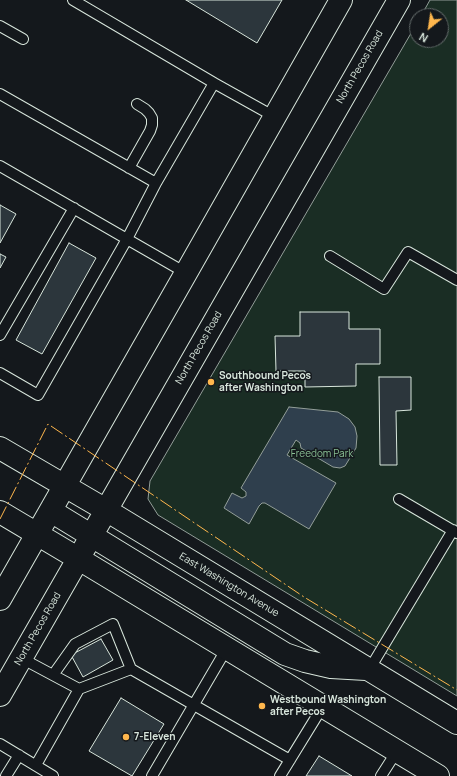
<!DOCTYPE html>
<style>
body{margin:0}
#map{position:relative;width:457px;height:776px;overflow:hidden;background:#14181c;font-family:Manrope,sans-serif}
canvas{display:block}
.north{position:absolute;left:409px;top:8px;width:40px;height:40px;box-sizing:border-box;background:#14181c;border:1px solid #626a69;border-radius:50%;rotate:210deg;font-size:11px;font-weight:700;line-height:16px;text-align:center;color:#d8e6dc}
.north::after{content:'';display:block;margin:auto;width:14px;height:18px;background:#ffb74d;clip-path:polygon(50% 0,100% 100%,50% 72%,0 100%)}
</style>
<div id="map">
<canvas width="457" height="776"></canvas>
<div class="north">N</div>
</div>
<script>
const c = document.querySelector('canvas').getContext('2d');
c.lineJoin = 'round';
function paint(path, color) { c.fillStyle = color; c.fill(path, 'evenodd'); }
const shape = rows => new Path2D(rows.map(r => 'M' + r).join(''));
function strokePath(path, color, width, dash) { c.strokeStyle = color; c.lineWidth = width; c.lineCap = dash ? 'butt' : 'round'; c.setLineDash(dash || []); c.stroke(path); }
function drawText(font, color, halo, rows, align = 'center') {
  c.font = font + ' Manrope,sans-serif'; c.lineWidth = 3; c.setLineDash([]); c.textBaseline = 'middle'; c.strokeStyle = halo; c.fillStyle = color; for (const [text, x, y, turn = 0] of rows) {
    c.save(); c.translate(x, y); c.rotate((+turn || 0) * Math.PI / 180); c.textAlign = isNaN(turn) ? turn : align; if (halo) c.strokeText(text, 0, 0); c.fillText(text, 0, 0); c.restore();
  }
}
const green = shape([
 [430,0,457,0,457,696,158,515,148,499,150,481,417,23,417,40,441,40,441,16,421,16,430,0]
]);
const water = shape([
 [289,407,338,412,349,419,355,427,357,436,356,448,345,466,340,468,333,467,301,448,300,443,296,440,287,455,336,483,309,529,265,503,262,503,259,506,249,524,224,508,232,493,242,498,246,496,246,492,241,488,289,407]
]);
const building = shape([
 [186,0,282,0,257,43,186,0],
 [0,205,16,214,0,243,0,205],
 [69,243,96,258,42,354,16,340,69,243],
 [0,254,6,257,0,268,0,254],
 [300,312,349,312,349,329,380,329,380,364,356,364,356,386,305,387,305,371,276,371,275,336,300,336,300,312],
 [379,377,411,377,411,410,396,411,397,465,380,465,379,377],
 [101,639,113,660,83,677,71,655,101,639],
 [121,698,164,724,132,776,89,751,121,698],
 [319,756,352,776,306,776,319,756]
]);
const lane = shape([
 [73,0,214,83],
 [0,26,23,39],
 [0,94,156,183],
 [0,166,186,273],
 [129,168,150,131,152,125,152,118,149,113,145,109,137,104],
 [330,256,384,289,408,252,457,280],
 [0,335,74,208],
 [0,373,38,395,127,239,156,183,214,83,275,117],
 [399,499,457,533],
 [21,658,79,689],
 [369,670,453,530],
 [53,675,75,644,113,624,131,669],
 [0,744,53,776],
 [36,765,79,689,131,669,290,760],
 [6,776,19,755],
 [152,776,227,648],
 [280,776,323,706],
 [381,776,397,751]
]);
const secondary = shape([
 [0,448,106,510,457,723],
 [51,511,285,654,305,661,331,667,366,669],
 [0,512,79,559,438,776],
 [0,599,186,273,341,0],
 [0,695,399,0]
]);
const power = shape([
 [0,519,48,424,304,597,457,690]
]);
const markers = [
 [211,382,4,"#ffb74d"],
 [262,706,4,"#ffb74d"],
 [126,737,4,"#ffb74d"]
];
const streetNames = [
 ["North Pecos Road",360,67,-60],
 ["North Pecos Road",199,348,-60],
 ["East Washington Avenue",229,585,31],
 ["North Pecos Road",38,629,-60]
];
const poiNames = [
 ["Southbound Pecos",219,376],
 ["after Washington",219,388],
 ["Westbound Washington",270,700],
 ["after Pecos",270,712],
 ["7-Eleven",134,737]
];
const parkNames = [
 ["Freedom Park",322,454]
];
paint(green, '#1a2d24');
strokePath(green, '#939e99', 1);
paint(water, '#2f3f4d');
strokePath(water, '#939e99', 1);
paint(building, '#2c363c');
strokePath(building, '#d8e6dc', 1);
strokePath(lane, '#d8e6dc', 12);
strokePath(secondary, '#d8e6dc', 24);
strokePath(lane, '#14181c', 10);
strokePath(secondary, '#14181c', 22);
strokePath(power, '#ffb74d', 1, [14, 3, 2, 3]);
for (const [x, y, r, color] of markers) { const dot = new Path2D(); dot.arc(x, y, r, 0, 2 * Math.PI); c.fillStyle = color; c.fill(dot); strokePath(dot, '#14181c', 1.5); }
drawText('10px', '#d8e6dc', '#14181c', streetNames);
drawText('bold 10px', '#d8e6dc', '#14181c', poiNames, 'left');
drawText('10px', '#8ac095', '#14181c', parkNames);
</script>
